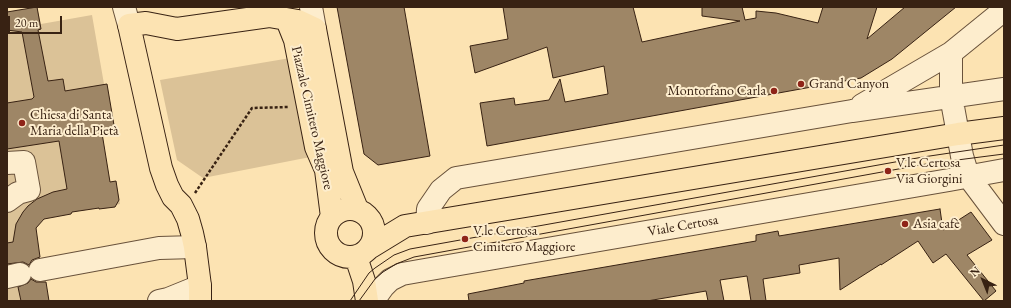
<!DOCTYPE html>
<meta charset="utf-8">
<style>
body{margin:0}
#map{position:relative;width:1011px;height:308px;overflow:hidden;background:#fce3b2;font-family:"EB Garamond",serif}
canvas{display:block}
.frame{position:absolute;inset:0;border:8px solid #382213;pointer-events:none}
.north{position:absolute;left:963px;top:260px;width:40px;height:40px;-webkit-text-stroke:3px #fdedcd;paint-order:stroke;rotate:317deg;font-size:11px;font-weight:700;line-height:16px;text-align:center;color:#382213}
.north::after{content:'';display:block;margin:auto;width:14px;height:18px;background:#382213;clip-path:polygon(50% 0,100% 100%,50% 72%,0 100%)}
.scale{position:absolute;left:8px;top:16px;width:54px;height:18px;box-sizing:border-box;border:2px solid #382213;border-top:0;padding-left:5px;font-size:12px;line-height:14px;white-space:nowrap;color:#382213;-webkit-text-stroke:3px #fdedcd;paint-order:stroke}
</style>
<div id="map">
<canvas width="1011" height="308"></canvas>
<div class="frame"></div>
<div class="north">N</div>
<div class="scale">20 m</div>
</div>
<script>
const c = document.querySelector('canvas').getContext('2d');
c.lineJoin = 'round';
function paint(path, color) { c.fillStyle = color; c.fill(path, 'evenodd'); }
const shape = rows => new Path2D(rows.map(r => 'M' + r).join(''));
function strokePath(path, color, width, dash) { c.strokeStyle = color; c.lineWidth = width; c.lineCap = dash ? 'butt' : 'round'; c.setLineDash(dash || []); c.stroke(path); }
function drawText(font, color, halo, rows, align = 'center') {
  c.font = font + ' "EB Garamond",serif'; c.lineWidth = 4; c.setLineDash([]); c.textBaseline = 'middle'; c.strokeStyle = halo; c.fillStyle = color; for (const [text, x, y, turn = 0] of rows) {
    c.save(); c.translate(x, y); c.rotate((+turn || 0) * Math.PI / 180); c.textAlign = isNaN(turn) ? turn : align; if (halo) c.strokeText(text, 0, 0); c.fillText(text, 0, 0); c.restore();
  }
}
const green = shape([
 [37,7,41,24,92,15,104,84,107,84,115,131,102,134,110,182,116,181,120,204,116,205,115,207,99,209,99,208,72,212,71,214,54,217,54,215,43,220,37,227,35,233,40,257,38,258,42,279,45,279,49,301,7,301,7,13],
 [314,54,336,152,203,178,177,160,160,80]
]);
const building = shape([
 [37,7,41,29,38,30,48,81,63,79,65,91,107,84,115,131,102,133,110,182,116,181,119,200,115,207,99,209,99,208,72,212,71,214,44,219,36,228,40,257,32,260,29,265,23,262,7,264,7,243,13,242,16,224,23,212,28,206,37,199,53,192,67,189,59,141,7,149,7,103,32,99,34,97,22,32,7,30,7,12,37,7],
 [337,7,404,7,430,156,378,165,364,154,337,7],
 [503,7,633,7,642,42,740,21,702,16,702,7,742,7,745,20,756,18,756,11,776,13,818,23,823,7,877,7,867,39,905,7,956,7,892,59,861,78,487,146,480,103,514,98,515,105,549,100,560,79,565,102,608,94,604,66,553,78,547,47,475,73,470,46,508,39,503,7],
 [940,209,943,230,971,212,992,240,967,255,996,291,984,301,946,254,933,263,918,241,881,265,881,264,840,290,839,258,799,265,800,273,763,279,766,301,751,301,747,276,720,280,724,301,708,301,706,291,647,301,469,301,468,294,524,283,524,281,756,241,756,235,778,231,779,236,940,209],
 [31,279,36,282,46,282,49,301,21,301,18,287,28,283,31,279]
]);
const path = shape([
 [195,193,252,108,289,107]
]);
const minor = shape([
 [124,7,129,25],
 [311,7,315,29],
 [951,53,951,96,962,156,968,176,1004,224],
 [862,105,951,53,1004,10],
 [7,163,24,162,29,190,18,193,7,201],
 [427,223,428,209,441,190,456,178,852,111,1004,89],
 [40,270,159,248,195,247],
 [7,277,20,274],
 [159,301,168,299,200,286],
 [373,301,383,287,390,280,402,274,419,271,949,180,1004,170]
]);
const major = shape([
 [287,20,295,40,316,147,326,170,332,217],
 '326 233a24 24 0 1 1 48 0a24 24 0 1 1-48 0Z',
 [369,248,405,226,958,134,1004,128],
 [356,257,364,281,367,301],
 [200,301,200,286,195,247,192,233,188,219,181,205,173,197,167,185,161,168,129,25,146,23,177,29,269,16,298,21,315,29,342,172,357,209]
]);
const tram = shape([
 [350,301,369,273,375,268,394,255,410,249,923,157,1004,145],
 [359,301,375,279,383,272,396,264,414,257,926,164,1004,154]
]);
const markers = [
 [801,84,4,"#8f2418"],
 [774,91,4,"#8f2418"],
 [22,123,4,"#8f2418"],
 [888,171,4,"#8f2418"],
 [905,224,4,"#8f2418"],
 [465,239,4,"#8f2418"]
];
const poiNames = [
 ["Grand Canyon",809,84],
 ["Montorfano Carla",766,91,"right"],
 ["Chiesa di Santa",30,115],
 ["Maria della Pietà",30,131],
 ["V.le Certosa",896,163],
 ["Via Giorgini",896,179],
 ["Asia cafè",913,224],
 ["V.le Certosa",473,231],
 ["Cimitero Maggiore",473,247]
];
const streetNames = [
 ["Piazzale Cimitero Maggiore",312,118,77],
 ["Viale Certosa",683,226,-10]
];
paint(green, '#dbc297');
paint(building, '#9e8666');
strokePath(building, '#382213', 1);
strokePath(minor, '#69523b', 24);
strokePath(major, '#382213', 24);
strokePath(path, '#382213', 2.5, [3, 2]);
strokePath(minor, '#fdedcd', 22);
strokePath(major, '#fce3b2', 22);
strokePath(tram, '#382213', 1);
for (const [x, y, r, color] of markers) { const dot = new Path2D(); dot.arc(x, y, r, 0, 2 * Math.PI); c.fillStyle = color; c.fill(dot); strokePath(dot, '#fdedcd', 1.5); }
drawText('14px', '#382213', '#fdedcd', poiNames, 'left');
drawText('14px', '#382213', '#fdedcd', streetNames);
</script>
